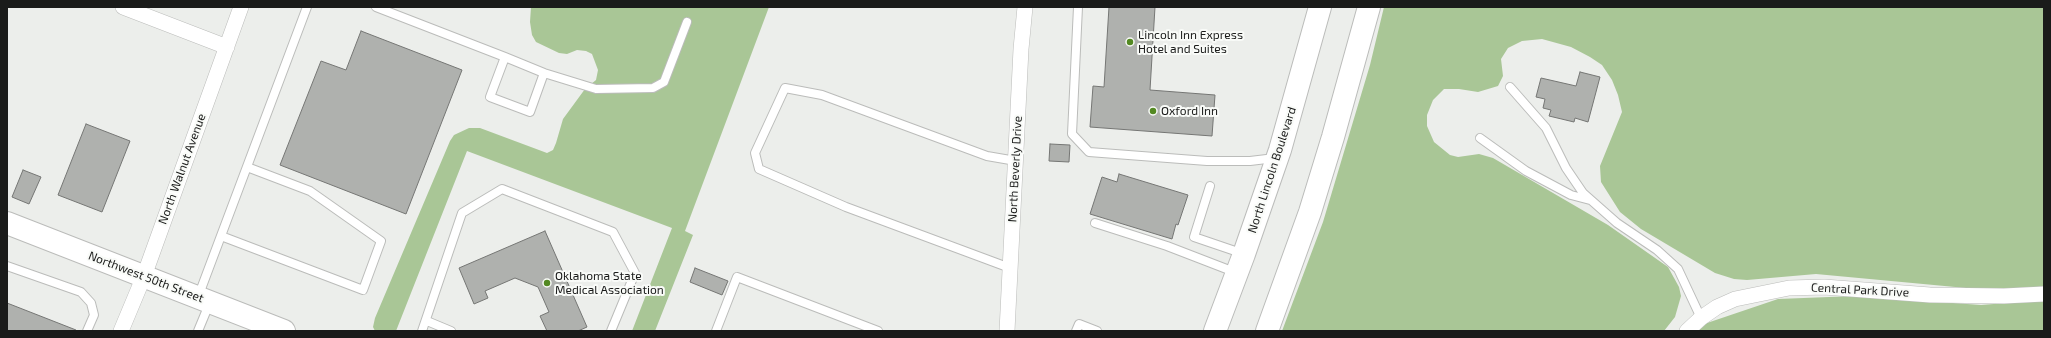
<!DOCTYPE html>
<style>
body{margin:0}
#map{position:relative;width:2051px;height:338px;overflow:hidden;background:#eceeeb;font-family:"Exo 2",sans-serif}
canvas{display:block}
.frame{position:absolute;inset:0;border:8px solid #1a1b1a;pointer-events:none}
</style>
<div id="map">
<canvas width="2051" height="338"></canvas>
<div class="frame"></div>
</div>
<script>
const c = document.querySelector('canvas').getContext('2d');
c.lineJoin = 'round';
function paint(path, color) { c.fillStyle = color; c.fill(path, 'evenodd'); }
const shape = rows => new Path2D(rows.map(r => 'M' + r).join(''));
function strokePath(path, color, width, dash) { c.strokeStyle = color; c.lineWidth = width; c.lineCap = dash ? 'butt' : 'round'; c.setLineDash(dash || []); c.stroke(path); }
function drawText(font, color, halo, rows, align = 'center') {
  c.font = font + ' "Exo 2",sans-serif'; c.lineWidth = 4; c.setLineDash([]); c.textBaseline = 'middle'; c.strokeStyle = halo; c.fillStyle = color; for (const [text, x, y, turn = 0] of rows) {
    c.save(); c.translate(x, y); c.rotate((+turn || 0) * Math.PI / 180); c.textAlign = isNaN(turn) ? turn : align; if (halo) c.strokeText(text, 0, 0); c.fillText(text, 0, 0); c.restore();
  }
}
const green = shape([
 [531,7,769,7,685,231,693,235,655,331,632,331,672,228,467,151,396,331,375,331,373,327,375,318,450,141,454,135,469,128,480,128,547,153,553,150,556,143,563,119,585,89,596,80,598,70,592,54,586,51,577,50,567,54,559,53,536,42,532,35,530,22],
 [1384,7,2044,7,2044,287,2015,289,1966,288,1816,274,1747,280,1734,279,1715,273,1641,229,1620,212,1601,182,1600,166,1622,112,1618,95,1612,80,1602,65,1590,57,1571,47,1542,39,1522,41,1508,48,1501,59,1503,76,1498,86,1478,92,1459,89,1444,89,1433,100,1427,115,1427,126,1434,142,1450,155,1458,157,1479,154,1493,158,1608,225,1668,267,1679,287,1681,296,1675,317,1664,331,1282,331,1323,222,1370,65],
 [1855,296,1981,305,2044,300,2044,331,1698,331,1707,323,1778,299]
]);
const building = shape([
 [1109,7,1155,7,1150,90,1215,95,1212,136,1090,127,1093,86,1104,87,1109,7],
 [361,31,462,70,406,214,280,165,321,61,346,70,361,31],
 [1580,72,1600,77,1588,122,1575,118,1574,122,1549,116,1551,110,1543,108,1545,99,1536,97,1541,78,1576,86,1580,72],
 [86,124,130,141,102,212,58,195,86,124],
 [1050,144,1070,145,1069,162,1049,161,1050,144],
 [23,170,41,177,29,204,12,197,23,170],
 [1119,174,1188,195,1178,225,1176,224,1172,239,1090,214,1102,177,1117,182,1119,174],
 [545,231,587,327,578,331,547,331,540,316,549,312,538,287,515,278,485,291,488,298,474,304,459,268,545,231],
 [695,268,728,281,722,295,690,282,695,268],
 [7,303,76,330,76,331,7,331,7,303]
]);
const service = shape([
 [376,7,505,57,544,73,530,112,490,97,505,57],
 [1078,7,1072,134,1089,152,1207,161,1250,161,1275,158],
 [544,73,596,89,653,88,664,82,687,22],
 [1510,87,1546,128,1566,168,1583,193,1617,223,1657,250,1678,269,1701,318],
 [1480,138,1526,171,1571,195,1590,200],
 [1210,186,1194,237,1244,254],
 [1095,223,1167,246,1237,273],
 [221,236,363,290,381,241,310,191,247,167],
 [7,266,81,292,91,303,94,315,87,331],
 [1010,268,846,207,759,169,755,153,785,88,822,95,987,156,1016,161],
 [198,297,307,7],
 [427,321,451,331],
 [198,331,210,302],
 [422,331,462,213,502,189,613,232,635,273,611,331],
 [716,331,737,277,878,331],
 [1076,331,1079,324,1097,331]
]);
const minor = shape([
 [123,7,227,47],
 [121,331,144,276,241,7],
 [1007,331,1021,49,1025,7],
 [1687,331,1701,318,1717,307,1735,299,1789,288,1824,287,1930,295,2004,296,2044,294]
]);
const secondary = shape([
 [7,223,284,331]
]);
const primary = shape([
 [1215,331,1244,254,1280,150,1320,7],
 [1267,331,1310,212,1333,137,1369,7]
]);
const markers = [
 [1130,42,4,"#538922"],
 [1153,111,4,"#538922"],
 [547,283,4,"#538922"]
];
const poiNames = [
 ["Lincoln Inn Express",1138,35],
 ["Hotel and Suites",1138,49],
 ["Oxford Inn",1161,111],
 ["Oklahoma State",555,276],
 ["Medical Association",555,290]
];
const streetNames = [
 ["North Walnut Avenue",182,169,-70],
 ["North Beverly Drive",1015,169,-87],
 ["North Lincoln Boulevard",1272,170,-72],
 ["Northwest 50th Street",146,277,21],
 ["Central Park Drive",1860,290,3]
];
paint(green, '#a9c696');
paint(building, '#afb1ae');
strokePath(building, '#757674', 1);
strokePath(service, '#bbbcba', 10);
strokePath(minor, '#bbbcba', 16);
strokePath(secondary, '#bbbcba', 24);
strokePath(primary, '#bbbcba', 24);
strokePath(service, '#fff', 8);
strokePath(minor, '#fff', 15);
strokePath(secondary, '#fff', 22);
strokePath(primary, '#fff', 22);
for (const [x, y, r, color] of markers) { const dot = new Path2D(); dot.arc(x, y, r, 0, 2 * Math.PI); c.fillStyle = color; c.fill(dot); strokePath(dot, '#f9fbf8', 1.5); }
drawText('12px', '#1a1b1a', '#f9fbf8', poiNames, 'left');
drawText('12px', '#1a1b1a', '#f9fbf8', streetNames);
</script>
